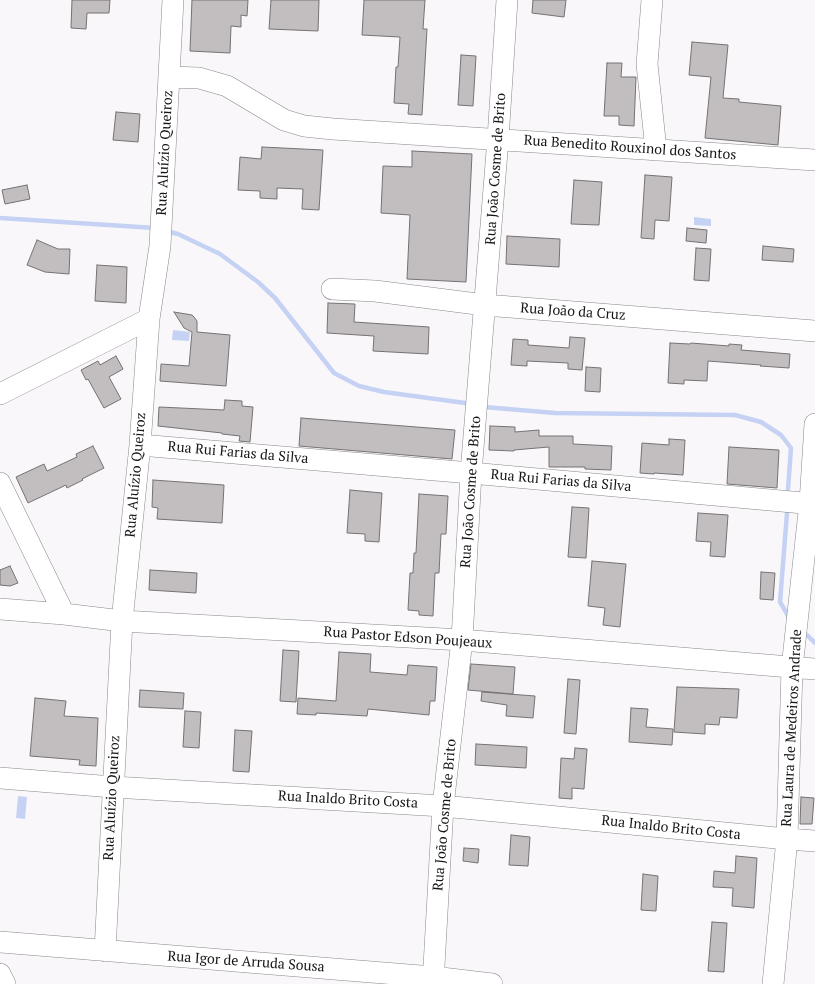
<!DOCTYPE html>
<meta charset="utf-8">
<style>
body{margin:0}
canvas{display:block;background:#f9f7fa}
</style>
<canvas width="815" height="984"></canvas>
<script>
const c = document.querySelector('canvas').getContext('2d');
c.lineJoin = 'round';
function paint(path, color) { c.fillStyle = color; c.fill(path, 'evenodd'); }
const shape = rows => new Path2D(rows.map(r => 'M' + r).join(''));
function strokePath(path, color, width, dash) { c.strokeStyle = color; c.lineWidth = width; c.lineCap = dash ? 'butt' : 'round'; c.setLineDash(dash || []); c.stroke(path); }
function drawText(font, color, halo, rows, align = 'center') {
  c.font = font + ' "PT Serif",serif'; c.lineWidth = 4; c.setLineDash([]); c.textBaseline = 'middle'; c.strokeStyle = halo; c.fillStyle = color; for (const [text, x, y, turn = 0] of rows) {
    c.save(); c.translate(x, y); c.rotate((+turn || 0) * Math.PI / 180); c.textAlign = isNaN(turn) ? turn : align; if (halo) c.strokeText(text, 0, 0); c.fillText(text, 0, 0); c.restore();
  }
}
const water = shape([
 [694,217,711,219,711,226,694,225],
 [173,330,190,332,189,341,172,340],
 [18,796,27,797,25,819,16,818]
]);
const stream = shape([
 [0,218,155,228],
 [166,231,178,234,220,254,258,282,275,298,334,373,359,386,384,392,465,403],
 [484,407,555,413,735,415,761,422,781,435,791,448,788,489],
 [787,513,780,602,790,619],
 [807,635,815,643]
]);
const building = shape([
 [72,0,110,0,109,13,87,13,86,29,71,28,72,0],
 [192,0,248,0,247,16,241,15,241,27,231,26,230,53,190,51,192,0],
 [271,0,319,0,318,31,269,29,271,0],
 [364,0,425,0,423,29,427,29,422,115,408,114,409,104,394,103,396,67,398,67,400,37,362,35,364,0],
 [533,0,566,0,564,17,532,13,533,0],
 [692,42,728,45,723,98,739,99,739,102,781,106,778,145,705,138,711,77,689,75,692,42],
 [461,55,476,56,473,106,458,105,461,55],
 [607,63,622,63,621,77,636,77,634,126,619,125,619,116,604,116,607,63],
 [116,112,140,114,138,142,113,140,116,112],
 [262,147,323,150,319,210,302,209,303,189,277,188,277,199,260,198,260,191,238,190,240,157,261,159,262,147],
 [412,151,472,154,466,282,407,279,410,215,381,213,383,166,412,167,412,151],
 [645,175,672,177,669,221,655,220,654,239,641,238,645,175],
 [574,180,602,182,599,225,571,224,574,180],
 [27,185,30,199,5,204,2,190,27,185],
 [687,228,707,230,706,243,686,241,687,228],
 [507,236,560,239,559,267,506,264,507,236],
 [37,240,58,249,70,249,69,274,45,272,27,265,37,240],
 [763,246,794,249,793,262,762,260,763,246],
 [696,248,711,249,709,281,694,280,696,248],
 [97,265,127,267,126,303,95,301,97,265],
 [328,303,355,304,354,322,429,327,428,354,373,351,374,336,327,333,328,303],
 [174,312,192,315,194,317,197,321,197,332,230,335,226,386,160,381,161,364,189,366,192,332,184,328,174,312],
 [570,337,585,338,582,370,568,369,568,363,527,361,527,366,511,365,513,339,528,340,528,345,569,348,570,337],
 [670,343,690,344,691,343,729,346,729,344,742,345,741,350,790,354,789,368,760,366,761,365,708,361,707,381,684,380,684,384,668,383,670,343],
 [116,356,123,369,109,377,121,399,104,408,88,379,86,380,81,370,98,361,100,365,116,356],
 [586,367,601,368,600,392,585,391,586,367],
 [225,400,242,401,242,406,253,407,250,442,239,441,240,436,222,434,222,433,158,426,159,407,224,410,225,400],
 [301,418,455,430,452,459,299,446,301,418],
 [490,426,515,427,515,432,539,430,539,436,573,436,573,444,612,446,611,470,585,469,585,467,549,467,549,447,514,450,514,451,489,450,490,426],
 [669,439,685,440,683,475,654,473,654,474,640,473,642,443,669,445,669,439],
 [93,446,104,468,82,479,83,480,67,488,66,485,28,503,16,477,44,464,47,471,77,457,76,454,93,446],
 [729,447,779,450,777,488,727,484,729,447],
 [153,480,224,485,222,523,157,519,158,508,152,507,153,480],
 [350,490,382,493,379,542,365,541,365,534,347,533,350,490],
 [419,494,448,496,446,534,441,534,439,573,435,573,433,616,419,615,419,611,408,610,410,573,413,573,414,553,416,553,419,494],
 [572,507,589,508,586,558,568,557,572,507],
 [698,513,728,515,725,557,710,556,711,542,696,541,698,513],
 [592,561,626,564,620,627,603,625,605,608,588,606,592,561],
 [10,566,18,583,10,586,0,585,0,570,10,566],
 [150,570,197,573,196,593,149,590,150,570],
 [761,572,775,573,773,600,760,599,761,572],
 [283,650,299,651,296,702,280,701,283,650],
 [339,652,371,654,370,672,407,675,408,665,437,667,435,701,430,701,429,715,368,709,367,716,316,713,316,715,297,714,298,698,336,701,339,652],
 [471,664,515,667,513,694,468,690,471,664],
 [568,679,580,680,576,734,564,733,568,679],
 [677,687,739,689,737,718,720,717,719,725,705,724,705,734,674,732,677,687],
 [140,690,184,693,183,709,139,707,140,690],
 [482,692,535,696,533,718,506,716,507,705,481,701,482,692],
 [35,698,66,701,64,716,98,718,96,766,79,765,80,760,30,756,35,698],
 [631,708,648,709,646,727,673,729,672,745,629,742,631,708],
 [185,711,201,712,199,748,183,747,185,711],
 [235,730,252,731,249,772,233,771,235,730],
 [476,744,527,747,526,768,475,765,476,744],
 [575,748,587,749,584,789,572,788,572,799,559,798,561,758,574,759,575,748],
 [801,797,814,798,812,824,800,824,801,797],
 [511,835,530,837,528,866,509,865,511,835],
 [464,848,479,849,478,863,463,861,464,848],
 [736,856,757,858,754,908,732,906,733,888,713,887,714,871,735,873,736,856],
 [643,874,658,876,656,911,641,910,643,874],
 [712,922,727,923,724,972,708,971,712,922]
]);
const minor = shape([
 [652,0,647,64,656,150],
 [169,77,199,78,227,86,284,120,304,126,333,129,815,160],
 [332,289,375,291,485,305,815,331],
 [0,394,149,319],
 [140,445,471,473,815,504],
 [0,483,64,614],
 [0,609,64,614,122,621,462,640,815,669],
 [0,778,113,787,443,806,787,839,815,841],
 [0,942,433,977,492,984],
 [105,951,122,621,140,445,149,319,160,246,173,0],
 [0,974,5,984],
 [433,984,443,806,462,640,471,473,498,139,507,0],
 [773,984,787,839,792,668,810,503,815,424]
]);
const streetNames = [
 ["Rua Benedito Rouxinol dos Santos",630,148,4],
 ["Rua Aluízio Queiroz",165,153,-87],
 ["Rua João Cosme de Brito",496,169,-86],
 ["Rua João da Cruz",573,312,4],
 ["Rua Rui Farias da Silva",238,453,5],
 ["Rua Aluízio Queiroz",136,475,-85],
 ["Rua Rui Farias da Silva",561,481,5],
 ["Rua João Cosme de Brito",471,492,-86],
 ["Rua Pastor Edson Poujeaux",408,638,4],
 ["Rua Laura de Medeiros Andrade",792,728,-87],
 ["Rua Aluízio Queiroz",112,798,-87],
 ["Rua Inaldo Brito Costa",348,800,3],
 ["Rua João Cosme de Brito",445,815,-85],
 ["Rua Inaldo Brito Costa",671,828,6],
 ["Rua Igor de Arruda Sousa",246,962,4]
];
paint(water, '#c6d2f4');
strokePath(stream, '#c6d2f4', 4.5);
paint(building, '#c2bec0');
strokePath(building, '#757274', 1);
strokePath(minor, '#89878b', 22);
strokePath(minor, '#fff', 21);
drawText('14px', '#171617', '#fff', streetNames);
</script>
